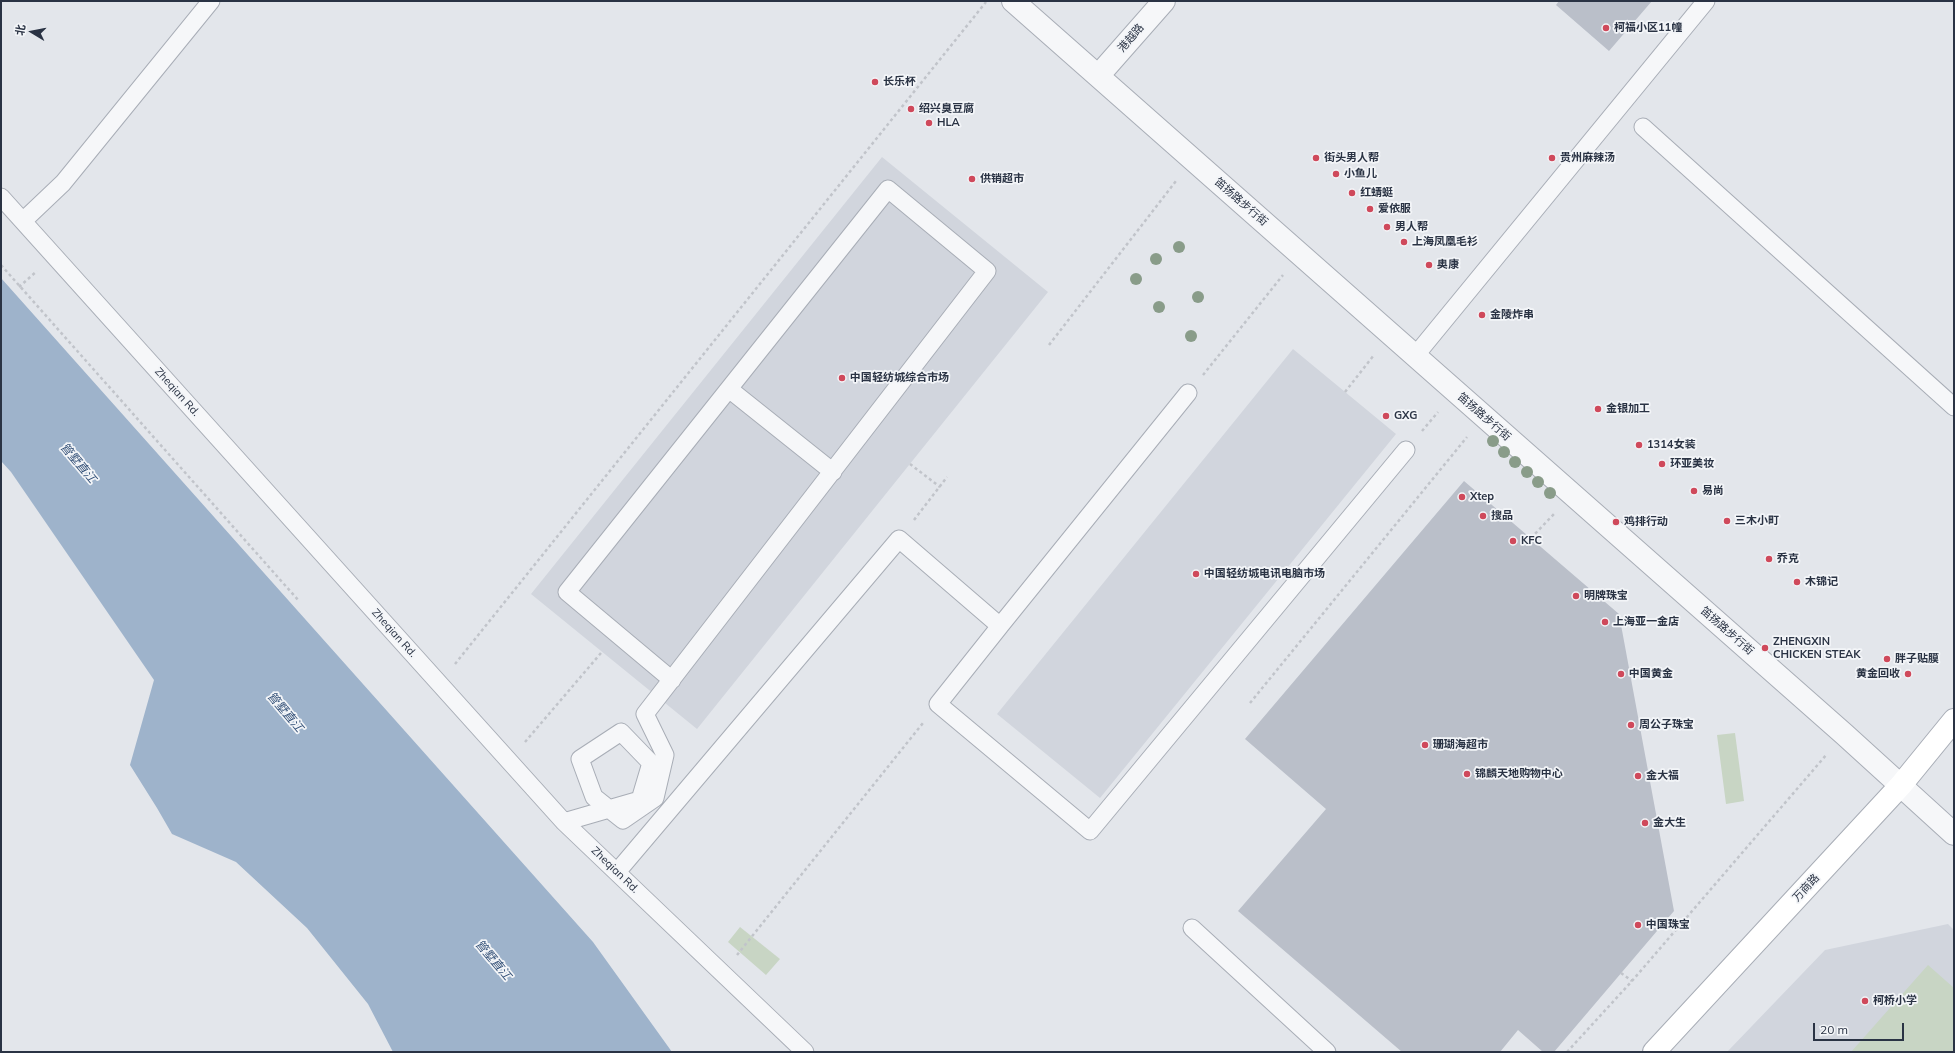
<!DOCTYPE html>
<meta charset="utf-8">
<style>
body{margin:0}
#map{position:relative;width:1955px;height:1053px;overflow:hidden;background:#e3e6eb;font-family:Mulish,"Noto Sans SC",sans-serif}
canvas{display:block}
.frame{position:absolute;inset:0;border:2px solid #2a3344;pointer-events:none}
.north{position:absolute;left:12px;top:12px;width:40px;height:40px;-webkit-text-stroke:3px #f3f5f8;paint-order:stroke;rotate:280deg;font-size:11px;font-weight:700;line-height:16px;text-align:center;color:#2a3344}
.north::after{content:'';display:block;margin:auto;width:14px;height:18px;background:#2a3344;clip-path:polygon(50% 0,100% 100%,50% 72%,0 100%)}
.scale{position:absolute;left:1813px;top:1023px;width:91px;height:18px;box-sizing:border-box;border:2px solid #2a3344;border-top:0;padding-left:5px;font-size:12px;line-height:14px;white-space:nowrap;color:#2a3344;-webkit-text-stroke:3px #f3f5f8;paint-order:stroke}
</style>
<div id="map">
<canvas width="1955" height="1053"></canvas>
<div class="frame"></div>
<div class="north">北</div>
<div class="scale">20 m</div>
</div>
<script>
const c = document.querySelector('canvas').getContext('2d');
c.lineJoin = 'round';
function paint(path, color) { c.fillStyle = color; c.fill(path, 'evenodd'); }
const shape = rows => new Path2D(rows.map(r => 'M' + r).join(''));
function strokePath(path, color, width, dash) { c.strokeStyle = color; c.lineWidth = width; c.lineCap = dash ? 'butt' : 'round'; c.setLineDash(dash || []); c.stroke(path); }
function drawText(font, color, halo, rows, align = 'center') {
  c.font = font + ' Mulish,"Noto Sans SC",sans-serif'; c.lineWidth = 3.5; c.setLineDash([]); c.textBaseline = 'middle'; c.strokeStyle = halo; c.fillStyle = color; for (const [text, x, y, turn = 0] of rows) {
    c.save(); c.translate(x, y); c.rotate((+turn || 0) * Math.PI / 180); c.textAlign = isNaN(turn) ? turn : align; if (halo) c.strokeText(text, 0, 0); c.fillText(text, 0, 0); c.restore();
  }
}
const built = shape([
 [882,157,1048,292,697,729,531,594],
 [1293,349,1396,434,1100,798,997,714],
 [1948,924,1954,930,1954,1052,1727,1052,1825,950]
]);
const green = shape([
 [1735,733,1744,801,1726,804,1717,735],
 [740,927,780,959,766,975,728,942],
 [1928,965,1954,988,1954,1052,1851,1052]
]);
const water = shape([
 [1,278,593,942,672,1052,393,1052,368,1004,307,928,236,862,172,834,157,808,130,765,154,680,11,472,1,461]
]);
const building = shape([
 [1559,1,1652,1,1609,51,1556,5],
 [1464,481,1619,614,1674,911,1554,1052,1543,1052,1518,1030,1500,1052,1402,1052,1238,911,1326,809,1245,739]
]);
const path = shape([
 [1,265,299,601],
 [19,287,37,271],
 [1049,345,1176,181],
 [1203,375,1283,275],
 [1345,392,1374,355],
 [1422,431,1438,412],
 [910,464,940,487],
 [914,520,947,477],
 [1531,538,1554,514],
 [455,664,986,2],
 [1250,703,1467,437],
 [525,742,601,653],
 [737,955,923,723],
 [1621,973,1632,981],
 [1567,1052,1632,981,1827,754]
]);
const lane = shape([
 [1643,127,1954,407],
 [1,197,564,822,805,1052],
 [23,221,63,183,211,1],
 [1415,356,1706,1],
 [729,389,833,472],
 [1000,626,938,704,1090,831,1406,450],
 [564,822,640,800,651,763,621,732,580,759,594,797,623,820,655,798,665,755,645,714,987,271,888,189,567,592,672,680],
 [617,872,899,539,1000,626,1188,393],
 [1192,928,1327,1052]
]);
const street = shape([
 [1013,1,1844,734,1954,834],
 [1098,76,1164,1]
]);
const secondary = shape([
 [1654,1052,1901,785,1954,720]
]);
const trees = [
 [1179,247],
 [1156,259],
 [1136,279],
 [1198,297],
 [1159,307],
 [1191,336],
 [1493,441],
 [1504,452],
 [1515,462],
 [1527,472],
 [1538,482],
 [1550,493]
];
const markers = [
 [1606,28,4,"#cf495b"],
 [875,82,4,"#cf495b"],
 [911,109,4,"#cf495b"],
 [929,123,4,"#cf495b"],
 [1316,158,4,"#cf495b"],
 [1552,158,4,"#cf495b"],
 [1336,174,4,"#cf495b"],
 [972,179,4,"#cf495b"],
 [1352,193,4,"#cf495b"],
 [1370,209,4,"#cf495b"],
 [1387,227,4,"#cf495b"],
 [1404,242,4,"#cf495b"],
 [1429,265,4,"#cf495b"],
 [1482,315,4,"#cf495b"],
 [842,378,4,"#cf495b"],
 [1598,409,4,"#cf495b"],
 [1386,416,4,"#cf495b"],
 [1639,445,4,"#cf495b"],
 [1662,464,4,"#cf495b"],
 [1694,491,4,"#cf495b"],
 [1462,497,4,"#cf495b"],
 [1483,516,4,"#cf495b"],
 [1727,521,4,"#cf495b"],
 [1616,522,4,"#cf495b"],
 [1513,541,4,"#cf495b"],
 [1769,559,4,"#cf495b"],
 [1196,574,4,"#cf495b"],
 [1797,582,4,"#cf495b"],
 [1576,596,4,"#cf495b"],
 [1605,622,4,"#cf495b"],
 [1765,648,4,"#cf495b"],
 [1887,659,4,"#cf495b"],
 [1621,674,4,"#cf495b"],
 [1908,674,4,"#cf495b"],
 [1631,725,4,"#cf495b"],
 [1425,745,4,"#cf495b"],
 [1467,774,4,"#cf495b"],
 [1638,776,4,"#cf495b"],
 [1645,823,4,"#cf495b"],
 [1638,925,4,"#cf495b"],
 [1865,1001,4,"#cf495b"]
];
const poiNames = [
 ["柯福小区11幢",1614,28],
 ["长乐杯",883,82],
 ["绍兴臭豆腐",919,109],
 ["HLA",937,123],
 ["街头男人帮",1324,158],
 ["贵州麻辣汤",1560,158],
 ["小鱼儿",1344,174],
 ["供销超市",980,179],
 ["红蜻蜓",1360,193],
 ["爱依服",1378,209],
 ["男人帮",1395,227],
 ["上海凤凰毛衫",1412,242],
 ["奥康",1437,265],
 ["金陵炸串",1490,315],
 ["中国轻纺城综合市场",850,378],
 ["金银加工",1606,409],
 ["GXG",1394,416],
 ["1314女装",1647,445],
 ["环亚美妆",1670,464],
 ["易尚",1702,491],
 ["Xtep",1470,497],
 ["搜品",1491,516],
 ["三木小町",1735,521],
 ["鸡排行动",1624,522],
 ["KFC",1521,541],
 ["乔克",1777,559],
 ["中国轻纺城电讯电脑市场",1204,574],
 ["木锦记",1805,582],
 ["明牌珠宝",1584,596],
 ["上海亚一金店",1613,622],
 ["ZHENGXIN",1773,642],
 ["CHICKEN STEAK",1773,655],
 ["胖子贴膜",1895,659],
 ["中国黄金",1629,674],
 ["黄金回收",1900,674,"right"],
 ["周公子珠宝",1639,725],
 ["珊瑚海超市",1433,745],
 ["锦麟天地购物中心",1475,774],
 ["金大福",1646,776],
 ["金大生",1653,823],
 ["中国珠宝",1646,925],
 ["柯桥小学",1873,1001]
];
const streetNames = [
 ["港越路",1131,38,-49],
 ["笛扬路步行街",1241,202,41],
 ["Zheqian Rd.",177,392,48],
 ["笛扬路步行街",1484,417,41],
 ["笛扬路步行街",1727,631,41],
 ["Zheqian Rd.",394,633,48],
 ["Zheqian Rd.",615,870,44],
 ["万商路",1806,888,-47]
];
const waterNames = [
 ["管墅直江",78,463,50],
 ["管墅直江",285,712,50],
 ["管墅直江",493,960,50]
];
paint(built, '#d1d5dd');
paint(green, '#c8d5c4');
paint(water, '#9eb3cb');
paint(building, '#babfc9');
strokePath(lane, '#a8adb6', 19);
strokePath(street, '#a8adb6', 24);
strokePath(secondary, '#a8adb6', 24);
strokePath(path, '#c1c4ca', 2.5, [3, 3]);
strokePath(lane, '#f6f7f9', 17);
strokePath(street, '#f6f7f9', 22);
strokePath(secondary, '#fff', 22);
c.fillStyle = '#899c89';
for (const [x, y] of trees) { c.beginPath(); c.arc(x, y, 6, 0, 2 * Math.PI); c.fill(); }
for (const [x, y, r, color] of markers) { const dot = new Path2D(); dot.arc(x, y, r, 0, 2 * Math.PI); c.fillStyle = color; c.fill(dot); strokePath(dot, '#f3f5f8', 1.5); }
drawText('bold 11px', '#2a3344', '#f3f5f8', poiNames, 'left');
drawText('11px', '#2a3344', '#f3f5f8', streetNames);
drawText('italic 12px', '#345178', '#f3f5f8', waterNames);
</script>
